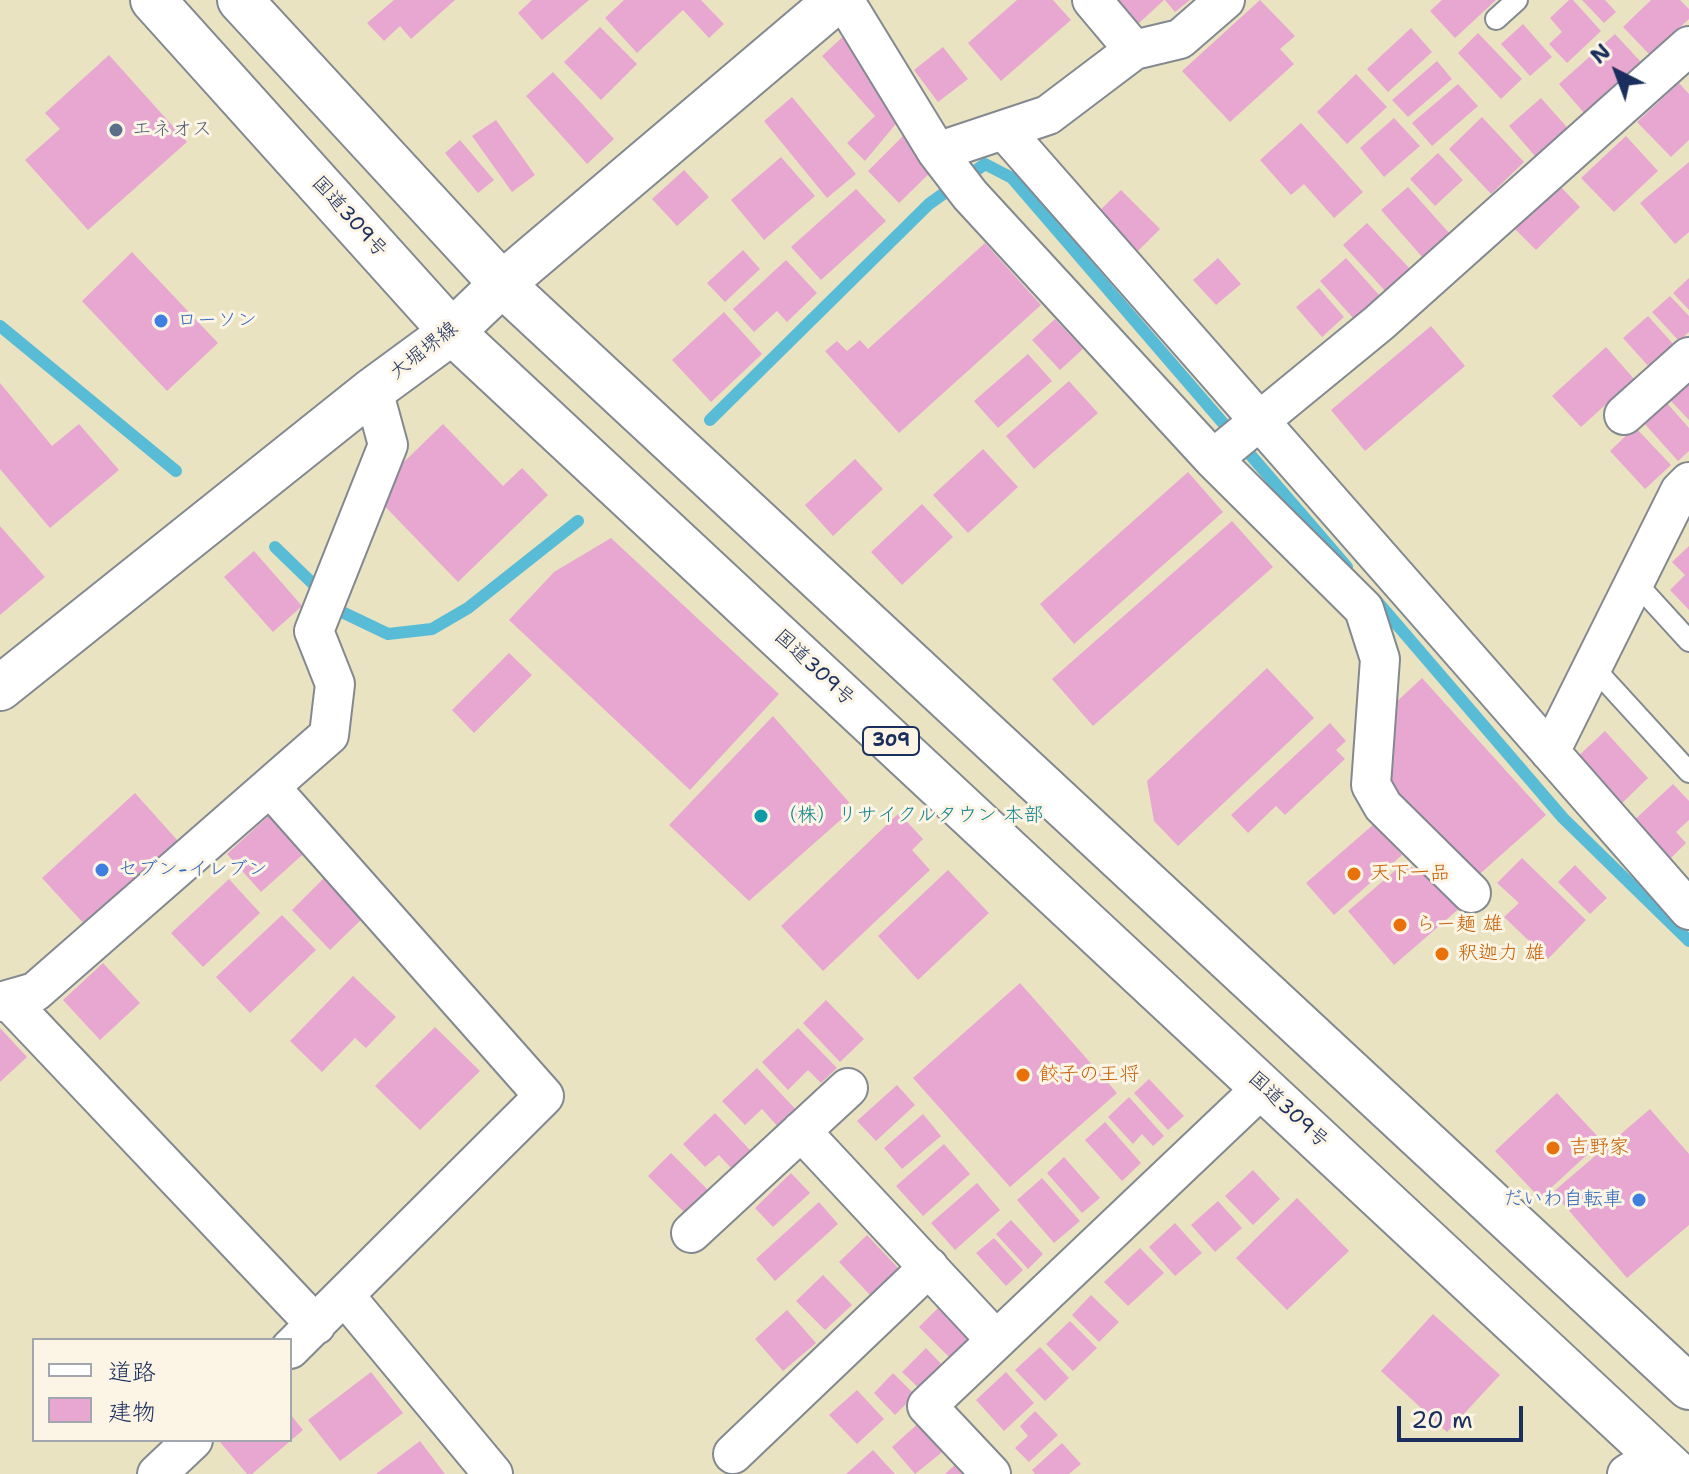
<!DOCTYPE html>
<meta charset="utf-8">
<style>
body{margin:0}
#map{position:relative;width:1689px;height:1474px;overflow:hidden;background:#eae3c2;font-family:"Shantell Sans","Klee One",sans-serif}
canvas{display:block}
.legend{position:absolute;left:32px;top:1338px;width:260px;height:104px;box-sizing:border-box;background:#fcf5e5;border:2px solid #a2a6af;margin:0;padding:10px 14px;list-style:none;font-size:24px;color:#1b2f5e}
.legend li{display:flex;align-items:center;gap:16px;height:40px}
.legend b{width:40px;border:2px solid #a2a6af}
.north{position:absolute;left:1577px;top:32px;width:80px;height:80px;-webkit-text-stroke:6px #fcf5e5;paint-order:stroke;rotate:318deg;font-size:22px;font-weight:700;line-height:32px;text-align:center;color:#1b2f5e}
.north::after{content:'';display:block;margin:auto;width:28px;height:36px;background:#1b2f5e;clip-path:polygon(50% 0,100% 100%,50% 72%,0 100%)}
.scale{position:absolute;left:1397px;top:1406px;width:126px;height:36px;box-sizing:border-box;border:4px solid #1b2f5e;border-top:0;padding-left:10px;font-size:24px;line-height:28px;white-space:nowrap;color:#1b2f5e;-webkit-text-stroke:6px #fcf5e5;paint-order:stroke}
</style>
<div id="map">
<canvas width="1689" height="1474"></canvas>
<ul class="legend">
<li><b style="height:10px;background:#fff"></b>道路</li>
<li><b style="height:22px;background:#e7a7d1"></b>建物</li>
</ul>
<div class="north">N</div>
<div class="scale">20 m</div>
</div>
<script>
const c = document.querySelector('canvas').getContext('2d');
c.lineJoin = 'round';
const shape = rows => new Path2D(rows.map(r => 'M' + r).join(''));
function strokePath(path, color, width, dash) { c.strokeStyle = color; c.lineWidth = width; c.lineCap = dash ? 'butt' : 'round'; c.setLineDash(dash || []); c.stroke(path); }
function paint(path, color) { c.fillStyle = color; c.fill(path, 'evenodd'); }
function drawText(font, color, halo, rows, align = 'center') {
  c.font = font + ' "Shantell Sans","Klee One",sans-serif'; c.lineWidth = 6; c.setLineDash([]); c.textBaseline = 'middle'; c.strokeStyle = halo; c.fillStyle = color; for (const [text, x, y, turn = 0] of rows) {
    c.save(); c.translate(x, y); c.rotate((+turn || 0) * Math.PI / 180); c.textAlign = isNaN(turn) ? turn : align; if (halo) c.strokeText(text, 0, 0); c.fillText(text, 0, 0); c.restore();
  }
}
const stream = shape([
 [0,326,176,471],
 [710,420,929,204,985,164,1012,178,1347,567],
 [275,547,342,612,388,634,432,629,468,608,578,521],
 [1375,599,1563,818,1689,941]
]);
const building = shape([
 [394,0,455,0,411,39,400,26,384,41,367,23],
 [532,0,589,0,542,40,518,13],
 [624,0,701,0,724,24,709,38,683,10,637,53,605,18],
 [1017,0,1053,0,1071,20,1001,81,968,43],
 [1116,0,1164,0,1137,25],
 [1165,0,1190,0,1175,12],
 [1260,0,1295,36,1280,49,1294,64,1230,122,1182,71],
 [1442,0,1496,0,1455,38,1430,11],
 [1569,0,1573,0,1601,31,1567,63,1549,44,1562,32,1550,18],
 [1582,0,1605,0,1616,12,1604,23],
 [1651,0,1680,0,1689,9,1689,19,1650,55,1623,27],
 [1523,24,1552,57,1530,76,1501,44],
 [600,27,637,64,601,100,564,62],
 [1411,28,1432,52,1388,92,1367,69],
 [848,32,904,114,865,161,847,143,875,116,822,56],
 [1478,33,1522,79,1501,99,1458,53],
 [1615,34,1641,62,1584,113,1559,84],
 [943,47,968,79,938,102,914,70],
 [109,55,187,142,88,230,25,160,60,129,45,113],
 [1437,61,1452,79,1408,117,1392,100],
 [553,72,614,139,587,164,526,96],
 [1356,74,1387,107,1347,144,1317,112],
 [1679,83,1689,94,1689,140,1671,157,1637,122],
 [1458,84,1478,106,1432,146,1412,123],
 [792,97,856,174,827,198,764,121],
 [1541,98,1573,134,1541,163,1509,126],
 [1482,117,1524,162,1491,194,1449,149],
 [1394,118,1420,146,1384,177,1360,148],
 [496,120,535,175,512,192,472,136],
 [1301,123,1363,192,1334,218,1304,184,1291,195,1260,160],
 [905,134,937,166,899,203,868,171],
 [1626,136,1658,171,1614,212,1581,178],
 [460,140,494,180,478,193,445,153],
 [1438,153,1463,180,1435,206,1410,179],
 [781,157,815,196,764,240,731,200],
 [1689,162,1689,232,1675,244,1640,203],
 [684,170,709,197,677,226,652,199],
 [1557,183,1580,207,1536,250,1512,226],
 [1408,187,1450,234,1423,258,1381,210],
 [856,189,886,221,821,280,791,247],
 [1121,190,1160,229,1138,251,1099,211],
 [1367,223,1412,271,1387,293,1343,245],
 [985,243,1041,305,899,433,825,351,837,341,847,351,860,340,868,349],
 [743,250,760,269,725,302,707,283],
 [132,252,218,343,167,391,82,301],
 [1218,258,1241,284,1216,305,1193,280],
 [1346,258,1380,296,1354,319,1320,281],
 [786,260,817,293,787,322,777,311,754,332,733,309],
 [1689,278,1689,310,1673,293],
 [1319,288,1344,317,1322,337,1296,307],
 [1670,296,1689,316,1689,332,1679,341,1652,312],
 [724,312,762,354,711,402,672,360],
 [1648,316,1675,346,1650,368,1623,338],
 [1055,319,1083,349,1060,370,1032,340],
 [1431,326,1465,366,1365,451,1331,410],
 [1606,347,1634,379,1581,427,1552,396],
 [1028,354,1052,381,998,428,974,401],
 [1069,381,1098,413,1034,469,1006,436],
 [1689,382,1689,420,1670,400],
 [0,383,52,446,79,424,119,470,50,528,0,469],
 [1666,402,1689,428,1689,451,1678,461,1643,422],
 [443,424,503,486,522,468,548,495,458,582,372,493],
 [1635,427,1671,465,1645,489,1610,451],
 [983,449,1018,487,968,533,933,495],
 [855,459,883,489,833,536,805,505],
 [1188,472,1223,512,1074,644,1040,604],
 [922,504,953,537,902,585,871,552],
 [1232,521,1273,567,1093,726,1052,679],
 [0,526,45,577,0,615],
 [611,538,779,694,690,790,509,620,554,572],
 [1689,546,1689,610,1670,590,1685,575,1672,562],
 [254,551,302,606,273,632,224,577],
 [509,653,532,675,474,733,452,710],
 [1267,668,1314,718,1178,846,1154,821,1147,781],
 [1422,678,1546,815,1473,880,1387,785,1391,707],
 [773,716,854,808,749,901,669,825],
 [1330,723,1346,741,1336,750,1345,759,1285,815,1276,806,1248,833,1231,815],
 [1605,731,1648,778,1617,808,1573,761],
 [1673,784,1689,801,1689,820,1676,832,1686,843,1665,864,1628,826],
 [135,793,178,841,85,925,42,878],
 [276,809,310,848,261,892,227,854],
 [899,813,923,839,912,850,930,870,823,971,781,926],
 [1374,824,1402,855,1334,915,1306,883],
 [1522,858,1586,920,1548,959,1504,917,1519,903,1497,883],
 [1404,863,1439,882,1461,907,1394,965,1348,911],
 [1575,865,1607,898,1590,914,1558,882],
 [948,870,989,913,918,980,878,936],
 [326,876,365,916,330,950,292,910],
 [229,879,260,913,203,967,171,933],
 [282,915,316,950,250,1013,216,977],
 [103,963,140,1003,100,1040,63,1000],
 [353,976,396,1017,366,1048,355,1038,322,1072,290,1041],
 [1020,983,1117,1093,1010,1187,913,1078],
 [826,1000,864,1039,840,1062,803,1023],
 [435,1027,480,1071,420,1130,375,1086],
 [0,1028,27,1057,0,1082],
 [798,1028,837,1068,821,1083,808,1070,788,1090,762,1062],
 [757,1068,799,1113,780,1129,762,1109,745,1125,722,1101],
 [1149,1079,1184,1116,1168,1130,1134,1093],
 [897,1085,915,1105,876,1141,857,1121],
 [1557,1093,1602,1141,1540,1198,1495,1151],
 [1129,1097,1164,1136,1153,1146,1142,1134,1133,1144,1108,1117],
 [1650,1109,1689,1154,1689,1225,1627,1278,1553,1192],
 [715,1113,751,1151,732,1169,719,1155,705,1167,683,1144],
 [923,1114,941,1136,902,1169,884,1148],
 [1105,1122,1141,1163,1122,1181,1085,1140],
 [944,1144,970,1174,923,1216,896,1186],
 [671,1153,712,1194,689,1217,648,1176],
 [1064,1157,1100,1198,1082,1213,1047,1173],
 [1253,1170,1280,1199,1253,1225,1225,1196],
 [791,1173,810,1193,773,1227,755,1208],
 [1042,1178,1080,1221,1054,1243,1017,1200],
 [977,1183,1000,1210,955,1250,931,1223],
 [1297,1198,1349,1251,1287,1310,1236,1258],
 [1218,1201,1242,1228,1215,1252,1191,1225],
 [819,1202,838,1224,775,1281,756,1259],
 [1011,1220,1043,1254,1028,1269,996,1234],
 [1175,1223,1202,1253,1175,1276,1149,1247],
 [867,1235,898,1268,870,1295,839,1262],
 [994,1238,1023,1270,1006,1286,976,1253],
 [1140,1248,1164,1273,1128,1306,1104,1282],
 [823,1275,852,1305,825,1330,796,1301],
 [1091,1295,1119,1322,1099,1342,1072,1315],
 [944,1302,976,1333,951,1359,919,1327],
 [787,1310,816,1343,783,1371,755,1339],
 [1433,1314,1500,1375,1447,1432,1381,1371],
 [1070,1321,1097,1348,1073,1371,1046,1344],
 [1040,1347,1069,1378,1045,1401,1015,1370],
 [926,1348,945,1368,922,1391,902,1372],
 [371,1372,403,1413,340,1461,308,1420],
 [1006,1372,1034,1403,1004,1431,976,1400],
 [893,1373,915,1395,895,1415,874,1393],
 [857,1390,884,1419,857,1444,829,1415],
 [1035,1411,1058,1435,1029,1462,1015,1448,1028,1436,1020,1426],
 [290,1414,303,1430,252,1474,247,1474,220,1442,222,1440,290,1440],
 [921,1421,946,1449,915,1474,892,1447],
 [420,1441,445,1474,376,1474],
 [1062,1443,1081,1464,1069,1474,1035,1474,1032,1470],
 [873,1450,895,1474,846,1474],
 [959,1461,971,1474,945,1474]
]);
const lane = shape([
 [1496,19,1517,0],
 [1636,583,1689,641],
 [1593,667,1689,772]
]);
const street = shape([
 [844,0,937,152,970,195,1213,459,1379,323,1689,46],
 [1092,0,1134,50],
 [1004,130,1689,910],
 [937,152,1048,115,1134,50,1180,39,1225,0],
 [1624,415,1689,357],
 [1213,459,1364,609,1380,659,1371,785,1383,806,1471,893],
 [1550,752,1680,491,1689,482],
 [270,787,544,1096,290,1349],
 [8,1000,316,1325],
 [0,1002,35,992,329,735,335,684,314,631,388,445,373,390],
 [801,1131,996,1340],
 [691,1233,848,1088],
 [345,1296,493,1474],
 [733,1454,929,1267],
 [157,1474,193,1440],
 [991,1474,927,1406,1263,1087],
 [1627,1474,1657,1455]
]);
const secondary = shape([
 [0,688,373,390,452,332,502,284,837,0]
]);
const highway = shape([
 [153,0,452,332,1677,1474],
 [240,0,502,284,1689,1387]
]);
const markers = [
 [116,130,8,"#5c6f8a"],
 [161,321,8,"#3f7fe0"],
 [761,816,8,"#0f9aa8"],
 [102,870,8,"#3f7fe0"],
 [1354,874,8,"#e8710a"],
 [1400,925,8,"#e8710a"],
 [1442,954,8,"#e8710a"],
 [1023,1075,8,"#e8710a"],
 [1553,1148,8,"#e8710a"],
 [1639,1200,8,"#3f7fe0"]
];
const shields = [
 [891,741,56]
];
const shieldNames = [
 ["309",891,741]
];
const serviceNames = [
 ["エネオス",132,130]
];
const streetNames = [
 ["国道309号",349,217,48],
 ["大堀堺線",424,351,-38],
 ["国道309号",814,668,43],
 ["国道309号",1288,1110,43]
];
const shopNames = [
 ["ローソン",177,321],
 ["セブン-イレブン",118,870],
 ["だいわ自転車",1623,1200,"right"]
];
const cultureNames = [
 ["（株）リサイクルタウン 本部",777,816]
];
const foodNames = [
 ["天下一品",1370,874],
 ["らー麺 雄",1416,925],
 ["釈迦力 雄",1458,954],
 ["餃子の王将",1039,1075],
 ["吉野家",1569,1148]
];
strokePath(stream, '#58bcd6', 12);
paint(building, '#e7a7d1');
strokePath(lane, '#828990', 24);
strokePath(street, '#828990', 42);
strokePath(secondary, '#828990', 48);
strokePath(highway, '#828990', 48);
strokePath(lane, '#fff', 20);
strokePath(street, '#fff', 38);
strokePath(secondary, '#fff', 44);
strokePath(highway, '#fff', 44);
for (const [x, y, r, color] of markers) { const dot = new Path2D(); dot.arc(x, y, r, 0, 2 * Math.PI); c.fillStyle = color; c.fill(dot); strokePath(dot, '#fcf5e5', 3); }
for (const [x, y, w] of shields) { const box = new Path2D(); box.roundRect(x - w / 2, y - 14, w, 28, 6); c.fillStyle = '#fcf5e5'; c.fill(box); strokePath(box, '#1b2f5e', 2); }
drawText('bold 18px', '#1b2f5e', null, shieldNames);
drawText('20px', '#4e5e75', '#fcf5e5', serviceNames, 'left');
drawText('20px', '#1b2f5e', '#fcf5e5', streetNames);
drawText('20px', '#366cbe', '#fcf5e5', shopNames, 'left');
drawText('20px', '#0d838f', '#fcf5e5', cultureNames, 'left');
drawText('20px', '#c56008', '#fcf5e5', foodNames, 'left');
</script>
